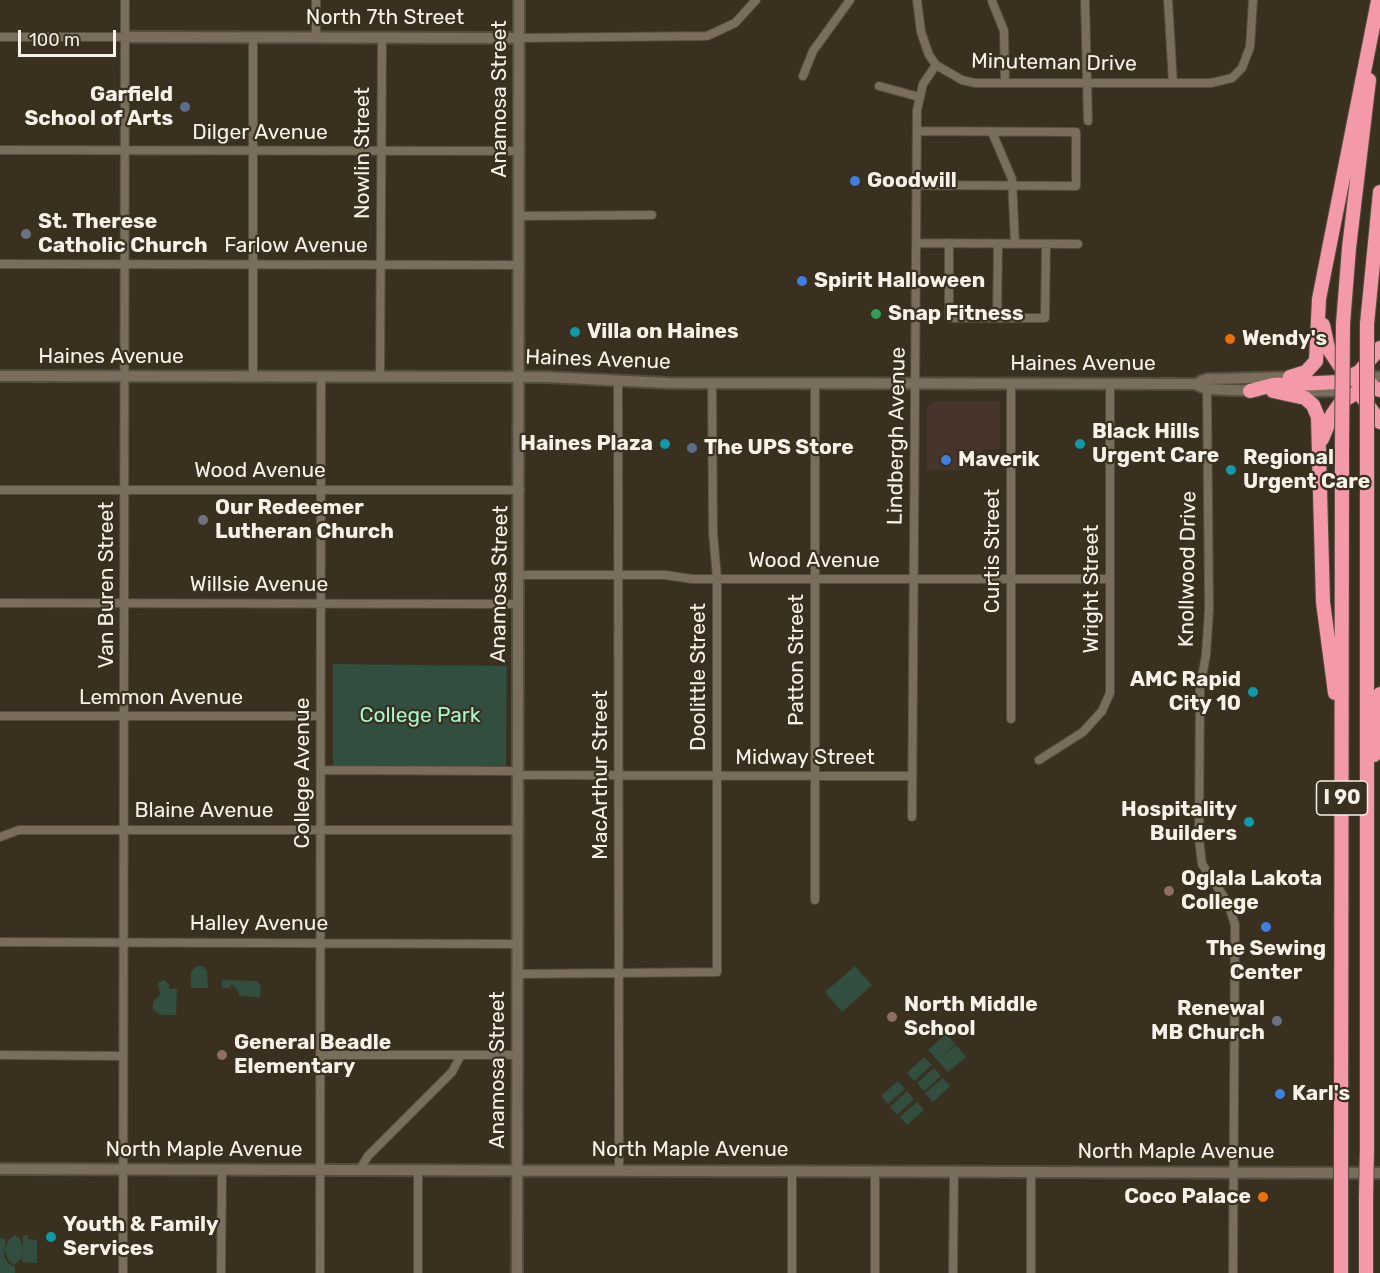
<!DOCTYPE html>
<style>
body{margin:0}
#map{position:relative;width:1380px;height:1273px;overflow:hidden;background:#3a3020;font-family:Rubik,sans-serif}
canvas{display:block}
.scale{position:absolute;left:18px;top:30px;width:98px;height:27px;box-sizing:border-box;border:3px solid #f7f1e7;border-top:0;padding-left:8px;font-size:18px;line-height:21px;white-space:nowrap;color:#f7f1e7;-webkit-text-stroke:4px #3a3020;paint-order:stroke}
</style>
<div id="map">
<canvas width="1380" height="1273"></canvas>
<div class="scale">100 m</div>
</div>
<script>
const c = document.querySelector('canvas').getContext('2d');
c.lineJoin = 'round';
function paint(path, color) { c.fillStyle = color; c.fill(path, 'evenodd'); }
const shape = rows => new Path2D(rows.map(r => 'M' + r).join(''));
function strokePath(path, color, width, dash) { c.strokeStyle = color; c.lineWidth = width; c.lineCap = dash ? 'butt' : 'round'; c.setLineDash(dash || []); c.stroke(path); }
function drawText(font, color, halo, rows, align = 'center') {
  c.font = font + ' Rubik,sans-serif'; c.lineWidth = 4.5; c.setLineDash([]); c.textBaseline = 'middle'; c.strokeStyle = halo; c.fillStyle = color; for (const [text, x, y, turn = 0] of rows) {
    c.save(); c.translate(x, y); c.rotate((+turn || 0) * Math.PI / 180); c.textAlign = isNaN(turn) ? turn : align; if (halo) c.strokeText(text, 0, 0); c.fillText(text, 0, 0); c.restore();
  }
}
const commercial = shape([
 [934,401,1000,401,1000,449,985,449,963,470,927,470,927,408]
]);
const green = shape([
 [333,664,507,666,506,768,333,767],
 [197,966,202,966,207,971,208,988,191,988,191,971],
 [855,966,872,985,842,1012,825,992],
 [164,980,169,984,169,989,177,989,176,1015,162,1015,153,1010,153,1002,160,995,158,983],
 [222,980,257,981,261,986,260,997,239,996,239,992,232,984,230,988,222,988],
 [946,1034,955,1044,943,1056,956,1045,966,1057,948,1072,928,1050],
 [924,1057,932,1065,914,1081,907,1073],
 [934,1068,941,1076,924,1091,917,1083],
 [943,1078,950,1086,933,1102,925,1093],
 [898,1081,905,1089,888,1104,881,1096],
 [907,1091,914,1099,897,1115,890,1107],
 [917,1102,924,1110,907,1125,900,1117],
 [15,1235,20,1239,23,1249,21,1259,14,1265,8,1260,5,1250,8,1240],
 [23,1235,28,1235,28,1239,37,1240,37,1263,22,1262],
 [0,1238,6,1239,4,1256,8,1263,15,1267,15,1273,0,1273]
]);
const street = shape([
 [316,0,316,38],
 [917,0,921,32,929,55,936,65,962,80,975,83,1211,83,1232,78,1242,68,1250,47,1253,0],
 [1085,0,1088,121],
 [1168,0,1173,83],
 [992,1,1004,31,1005,82],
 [0,37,125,37],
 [253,38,253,376],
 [519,38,707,36,735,23,756,0],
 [803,76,813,51,850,0],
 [879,86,919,97],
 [917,131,1076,132,1076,186,917,185],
 [992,132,1012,179,1015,244],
 [0,150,519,151],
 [519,216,652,215],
 [917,243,1078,244],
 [949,243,949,318,1045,318,1046,244],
 [0,264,520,265],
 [997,318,998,244],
 [380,377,382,38],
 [618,381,619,1170],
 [815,383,815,900],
 [1011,383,1011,719],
 [1207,389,1209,610,1206,655,1200,688,1199,839,1202,864,1228,903,1235,925,1233,1273],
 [0,490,520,490],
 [519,575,665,575,692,579,1110,579],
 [0,603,519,604],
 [0,716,321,716],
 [1039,760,1083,732,1102,711,1110,693,1110,383],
 [321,770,518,771],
 [518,775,912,776],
 [912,817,917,110,923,84,936,65],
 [0,837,19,830,517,830],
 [0,942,518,944],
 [518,974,717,972,717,578,713,533,712,383],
 [0,1055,123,1056],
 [320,1055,518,1055],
 [360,1169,368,1156,452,1072,461,1055],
 [792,1170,792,1273],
 [875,1171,875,1273],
 [123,1273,125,0],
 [221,1273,222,1170],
 [320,1273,321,377],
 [418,1273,418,1169],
 [953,1273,954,1171],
 [1031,1273,1031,1171]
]);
const secondary = shape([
 [125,37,519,38],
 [0,376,546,377,668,383,1204,384,1207,379],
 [1359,377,1380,377],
 [1201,381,1207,379,1296,377],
 [1197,385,1207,389,1256,391],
 [1293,391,1349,391],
 [0,1169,1380,1173],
 [517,1273,519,0]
]);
const highway = shape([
 [1343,324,1349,248,1369,80],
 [1367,324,1380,192],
 [1323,325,1328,348,1344,372,1359,383,1380,390],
 [1290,377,1306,372,1316,361,1319,299,1378,1],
 [1250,391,1273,385,1339,382,1359,372,1380,348],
 [1273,391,1305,398,1313,405,1318,417,1323,602,1335,693],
 [1362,397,1380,422],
 [1322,439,1332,415,1341,402,1371,384],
 [1367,446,1367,1148],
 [1374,755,1380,694],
 [1341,1147,1342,448],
 [1341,1273,1341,1196],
 [1366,1273,1366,1197]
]);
const highwayBridge = shape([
 [1367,446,1367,324],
 [1342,448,1343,324],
 [1341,1196,1341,1147],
 [1366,1197,1367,1148]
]);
const markers = [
 [185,107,6,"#5c6f8a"],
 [855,181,6,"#3f7fe0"],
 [26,234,6,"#6b7280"],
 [802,281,6,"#3f7fe0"],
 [876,314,6,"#2e9e5b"],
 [575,332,6,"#0f9aa8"],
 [1230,339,6,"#e8710a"],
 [665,444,6,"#0f9aa8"],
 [1080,444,6,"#0f9aa8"],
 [692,448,6,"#5c6f8a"],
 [946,460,6,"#3f7fe0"],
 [1231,470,6,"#0f9aa8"],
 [203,520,6,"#6b7280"],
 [1253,692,6,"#0f9aa8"],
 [1249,822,6,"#0f9aa8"],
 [1169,891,6,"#8d6e63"],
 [1266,927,6,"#3f7fe0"],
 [892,1017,6,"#8d6e63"],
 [1277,1021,6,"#6b7280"],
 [222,1055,6,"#8d6e63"],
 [1280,1094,6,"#3f7fe0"],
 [1263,1197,6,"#e8710a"],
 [51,1237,6,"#0f9aa8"]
];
const shields = [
 [1342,798,51]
];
const shieldNames = [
 ["I 90",1342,798]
];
const streetNames = [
 ["North 7th Street",385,18],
 ["Minuteman Drive",1054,63,1],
 ["Anamosa Street",500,99,-90],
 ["Dilger Avenue",260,133],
 ["Nowlin Street",363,153,-90],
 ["Farlow Avenue",296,246],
 ["Haines Avenue",111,357],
 ["Haines Avenue",598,360,2],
 ["Haines Avenue",1083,364],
 ["Lindbergh Avenue",897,436,-89],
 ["Wood Avenue",260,471],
 ["Curtis Street",993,551,-90],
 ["Wood Avenue",814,561],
 ["Knollwood Drive",1188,569,-89],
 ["Anamosa Street",500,584,-89],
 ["Van Buren Street",107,585,-90],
 ["Willsie Avenue",259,585],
 ["Wright Street",1092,589,-90],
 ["Patton Street",797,660,-90],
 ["Doolittle Street",699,677,-90],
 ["Lemmon Avenue",161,698],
 ["Midway Street",805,758],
 ["College Avenue",303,773,-90],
 ["MacArthur Street",601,775,-90],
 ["Blaine Avenue",204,811],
 ["Halley Avenue",259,924],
 ["Anamosa Street",498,1070,-90],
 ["North Maple Avenue",204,1150],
 ["North Maple Avenue",690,1150],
 ["North Maple Avenue",1176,1152]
];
const poiNames = [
 ["Garfield",173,95,"right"],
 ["School of Arts",173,119,"right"],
 ["Goodwill",867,181],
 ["St. Therese",38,222],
 ["Catholic Church",38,246],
 ["Spirit Halloween",814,281],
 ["Snap Fitness",888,314],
 ["Villa on Haines",587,332],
 ["Wendy's",1242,339],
 ["Black Hills",1092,432],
 ["Urgent Care",1092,456],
 ["Haines Plaza",653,444,"right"],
 ["The UPS Store",704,448],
 ["Regional",1243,458],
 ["Urgent Care",1243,482],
 ["Maverik",958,460],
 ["Our Redeemer",215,508],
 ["Lutheran Church",215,532],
 ["AMC Rapid",1241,680,"right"],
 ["City 10",1241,704,"right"],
 ["Hospitality",1237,810,"right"],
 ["Builders",1237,834,"right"],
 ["Oglala Lakota",1181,879],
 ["College",1181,903],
 ["The Sewing",1266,949,"center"],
 ["Center",1266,973,"center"],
 ["North Middle",904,1005],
 ["School",904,1029],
 ["Renewal",1265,1009,"right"],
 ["MB Church",1265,1033,"right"],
 ["General Beadle",234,1043],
 ["Elementary",234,1067],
 ["Karl's",1292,1094],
 ["Coco Palace",1251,1197,"right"],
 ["Youth & Family",63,1225],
 ["Services",63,1249]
];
const parkNames = [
 ["College Park",420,716]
];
paint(commercial, '#47352c');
paint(green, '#314e3e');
strokePath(street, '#544c3e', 10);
strokePath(secondary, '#544c3e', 14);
strokePath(highway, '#544c3e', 16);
strokePath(street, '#796d5c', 8);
strokePath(secondary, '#796d5c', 10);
strokePath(highway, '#f499a7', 14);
strokePath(highwayBridge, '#544c3e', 16, []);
strokePath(highwayBridge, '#f499a7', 14);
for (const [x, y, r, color] of markers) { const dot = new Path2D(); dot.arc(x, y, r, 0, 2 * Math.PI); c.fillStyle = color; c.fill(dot); strokePath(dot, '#3a3020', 2); }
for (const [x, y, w] of shields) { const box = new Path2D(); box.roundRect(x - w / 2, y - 17, w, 34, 4.5); c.fillStyle = '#3a3020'; c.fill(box); strokePath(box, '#f7f1e7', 1.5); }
drawText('bold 20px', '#f7f1e7', null, shieldNames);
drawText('21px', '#f7f1e7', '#3a3020', streetNames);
drawText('bold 21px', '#f7f1e7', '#3a3020', poiNames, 'left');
drawText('21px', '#a7f6cc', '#3a3020', parkNames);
</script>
